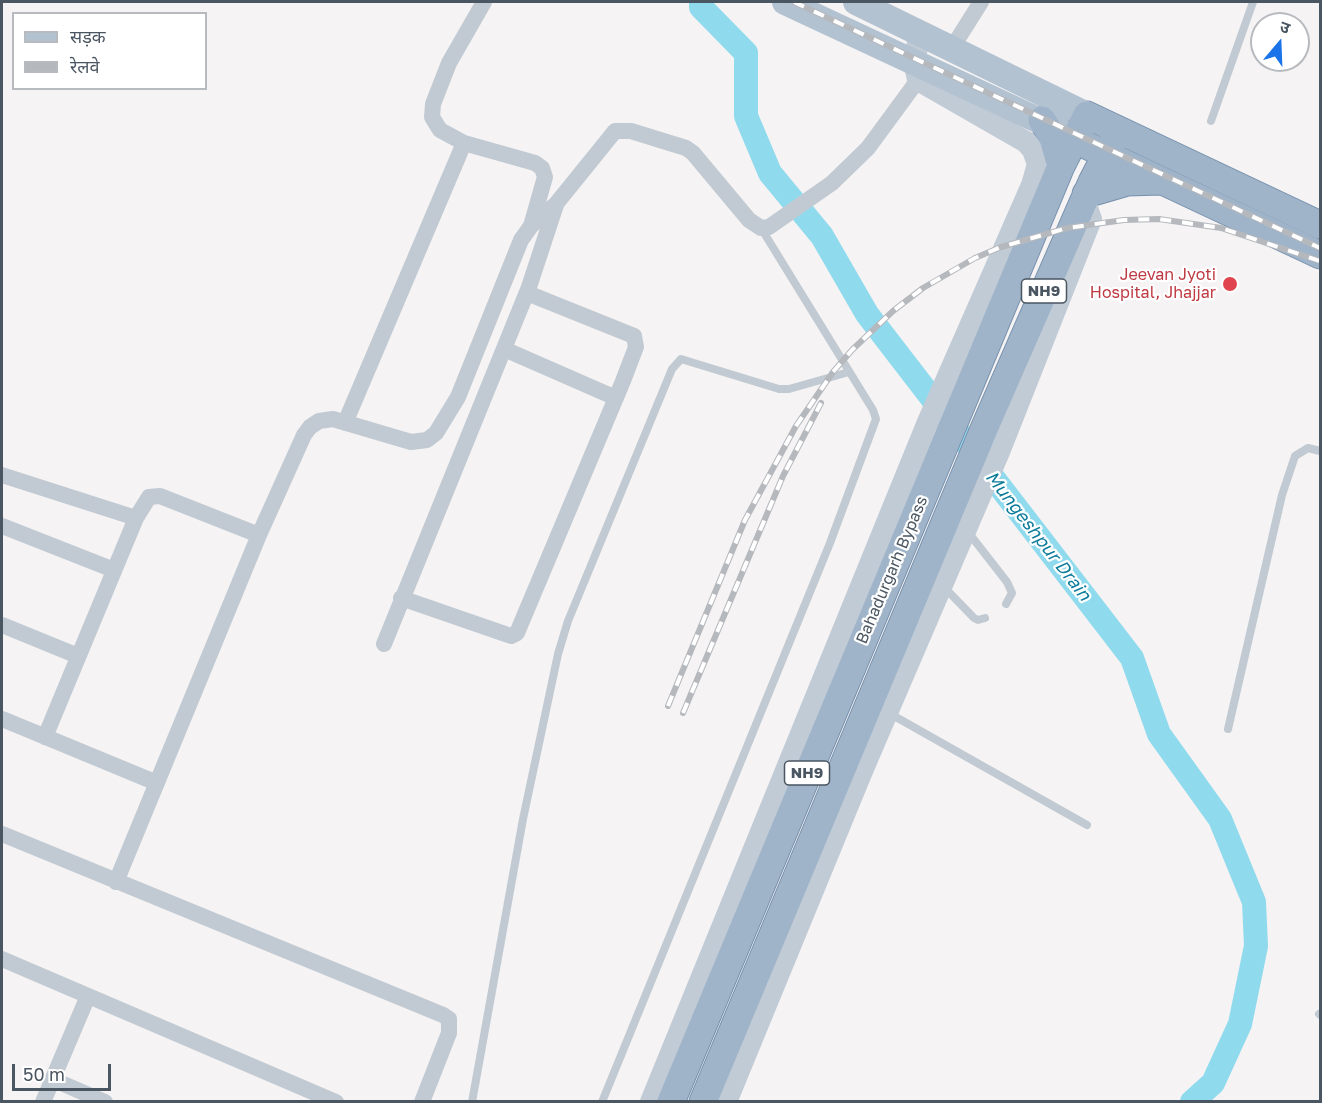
<!DOCTYPE html>
<meta charset="utf-8">
<style>
body{margin:0}
#map{position:relative;width:1322px;height:1103px;overflow:hidden;background:#f5f3f3;font-family:"Golos Text","Noto Sans Devanagari",sans-serif}
canvas{display:block}
.frame{position:absolute;inset:0;border:3px solid #4a5661;pointer-events:none}
.legend{position:absolute;left:12px;top:12px;width:195px;height:78px;box-sizing:border-box;background:#fff;border:2px solid #b7bbc0;margin:0;padding:8px 10px;list-style:none;font-size:18px;color:#4a5661}
.legend li{display:flex;align-items:center;gap:12px;height:30px}
.legend b{width:30px;border:2px solid #b7bbc0}
.north{position:absolute;left:1250px;top:12px;width:60px;height:60px;box-sizing:border-box;background:#fff;border:2px solid #b7bbc0;border-radius:50%;rotate:19deg;font-size:16px;font-weight:700;line-height:24px;text-align:center;color:#4a5661}
.north::after{content:'';display:block;margin:auto;width:21px;height:27px;background:#1a73e8;clip-path:polygon(50% 0,100% 100%,50% 72%,0 100%)}
.scale{position:absolute;left:12px;top:1064px;width:99px;height:27px;box-sizing:border-box;border:3px solid #4a5661;border-top:0;padding-left:8px;font-size:18px;line-height:21px;white-space:nowrap;color:#4a5661;-webkit-text-stroke:4px #fff;paint-order:stroke}
</style>
<div id="map">
<canvas width="1322" height="1103"></canvas>
<div class="frame"></div>
<ul class="legend">
<li><b style="height:8px;background:#b3c2d1"></b>सड़क</li>
<li><b style="height:8px;background:#b5b8bd"></b>रेलवे</li>
</ul>
<div class="north">उ</div>
<div class="scale">50 m</div>
</div>
<script>
const c = document.querySelector('canvas').getContext('2d');
c.lineJoin = 'round';
const shape = rows => new Path2D(rows.map(r => 'M' + r).join(''));
function strokePath(path, color, width, dash) { c.strokeStyle = color; c.lineWidth = width; c.lineCap = dash ? 'butt' : 'round'; c.setLineDash(dash || []); c.stroke(path); }
function drawText(font, color, halo, rows, align = 'center') {
  c.font = font + ' "Golos Text",sans-serif'; c.lineWidth = 4.5; c.setLineDash([]); c.textBaseline = 'middle'; c.strokeStyle = halo; c.fillStyle = color; for (const [text, x, y, turn = 0] of rows) {
    c.save(); c.translate(x, y); c.rotate((+turn || 0) * Math.PI / 180); c.textAlign = isNaN(turn) ? turn : align; if (halo) c.strokeText(text, 0, 0); c.fillText(text, 0, 0); c.restore();
  }
}
const river = shape([
 [701,2,701,7,746,53,746,116,770,173,822,236,867,314,1132,658,1159,734,1220,819,1254,902,1256,946,1240,1024,1213,1083,1192,1102]
]);
const service = shape([
 [1211,121,1253,2],
 [968,532,1007,582,1012,593,1006,604],
 [943,586,974,618,978,620,985,618],
 [887,712,1087,825],
 [1228,729,1282,495,1295,456,1308,448,1320,451],
 [1319,1014,1320,1015],
 [472,1102,523,819,558,654,568,621,672,369,681,359,779,389,789,389,849,372],
 [602,1102,830,543,876,419,873,410,761,228]
]);
const minor = shape([
 [484,2,449,63,433,104,432,117,440,130,464,143,535,163,542,168,545,177,531,226],
 [952,48,981,2],
 [504,349,616,398],
 [345,423,464,143],
 [2,475,136,518],
 [2,526,114,570],
 [401,598,511,636,517,633,623,381,636,347,634,336,527,293],
 [2,625,78,656],
 [384,644,529,287,556,205],
 [2,719,157,783],
 [45,737,136,518,149,497,160,496,259,535],
 [2,834,443,1015,449,1019,449,1033,422,1102],
 [116,882,259,535,304,435,310,427,319,421,333,419,411,442,427,440,436,433,458,397,521,240,531,226,556,204,615,131,631,131,686,148,693,153,749,220,761,228,769,227,832,183,868,148,918,80],
 [2,959,336,1102],
 [52,1079,105,1102],
 [43,1102,88,996]
]);
const secondary = shape([
 [651,1102,928,422,1032,185,1038,164,1033,150,1026,142,918,80,914,61,920,34],
 [726,1102,862,771,999,452,1091,219,1084,200]
]);
const primary = shape([
 [785,2,1059,130],
 [856,2,1087,115]
]);
const trunk = shape([
 [1042,120,1053,138,1061,166],
 [1088,146,1320,255],
 [1086,194,1127,182,1161,181],
 [671,1102,1061,166,1087,115,1320,225],
 [703,1102,984,429,1092,182,1119,130]
]);
const rail = shape([
 [794,2,1320,248],
 [668,706,745,520,796,426,833,372,852,350,893,311,923,288,975,258,1001,247,1067,228,1124,220,1159,219,1221,228,1320,261],
 [683,713,783,476,821,403]
]);
const markers = [
 [1230,284,8,"#e0444e"]
];
const shields = [
 [1044,291,45],
 [807,773,45]
];
const shieldNames = [
 ["NH9",1044,291],
 ["NH9",807,773]
];
const healthNames = [
 ["Jeevan Jyoti",1216,275],
 ["Hospital, Jhajjar",1216,293]
];
const streetNames = [
 ["Bahadurgarh Bypass",892,570,-67]
];
const waterNames = [
 ["Mungeshpur Drain",1038,536,52]
];
strokePath(river, '#90daee', 24);
strokePath(trunk, '#7690ad', 29);
strokePath(service, '#c1cad2', 8);
strokePath(minor, '#c1cad2', 16);
strokePath(secondary, '#c1cbd6', 22);
strokePath(primary, '#b3c2d1', 26);
strokePath(trunk, '#9fb4c9', 27);
strokePath(rail, '#b5b8bd', 6);
strokePath(rail, '#fff', 4, [11]);
for (const [x, y, r, color] of markers) { const dot = new Path2D(); dot.arc(x, y, r, 0, 2 * Math.PI); c.fillStyle = color; c.fill(dot); strokePath(dot, '#fff', 2); }
for (const [x, y, w] of shields) { const box = new Path2D(); box.roundRect(x - w / 2, y - 12, w, 24, 4.5); c.fillStyle = '#fff'; c.fill(box); strokePath(box, '#4a5661', 1.5); }
drawText('bold 15px', '#4a5661', null, shieldNames);
drawText('16px', '#be3a42', '#fff', healthNames, 'right');
drawText('16px', '#4a5661', '#fff', streetNames);
drawText('italic 18px', '#0c7c9b', '#fff', waterNames);
</script>
